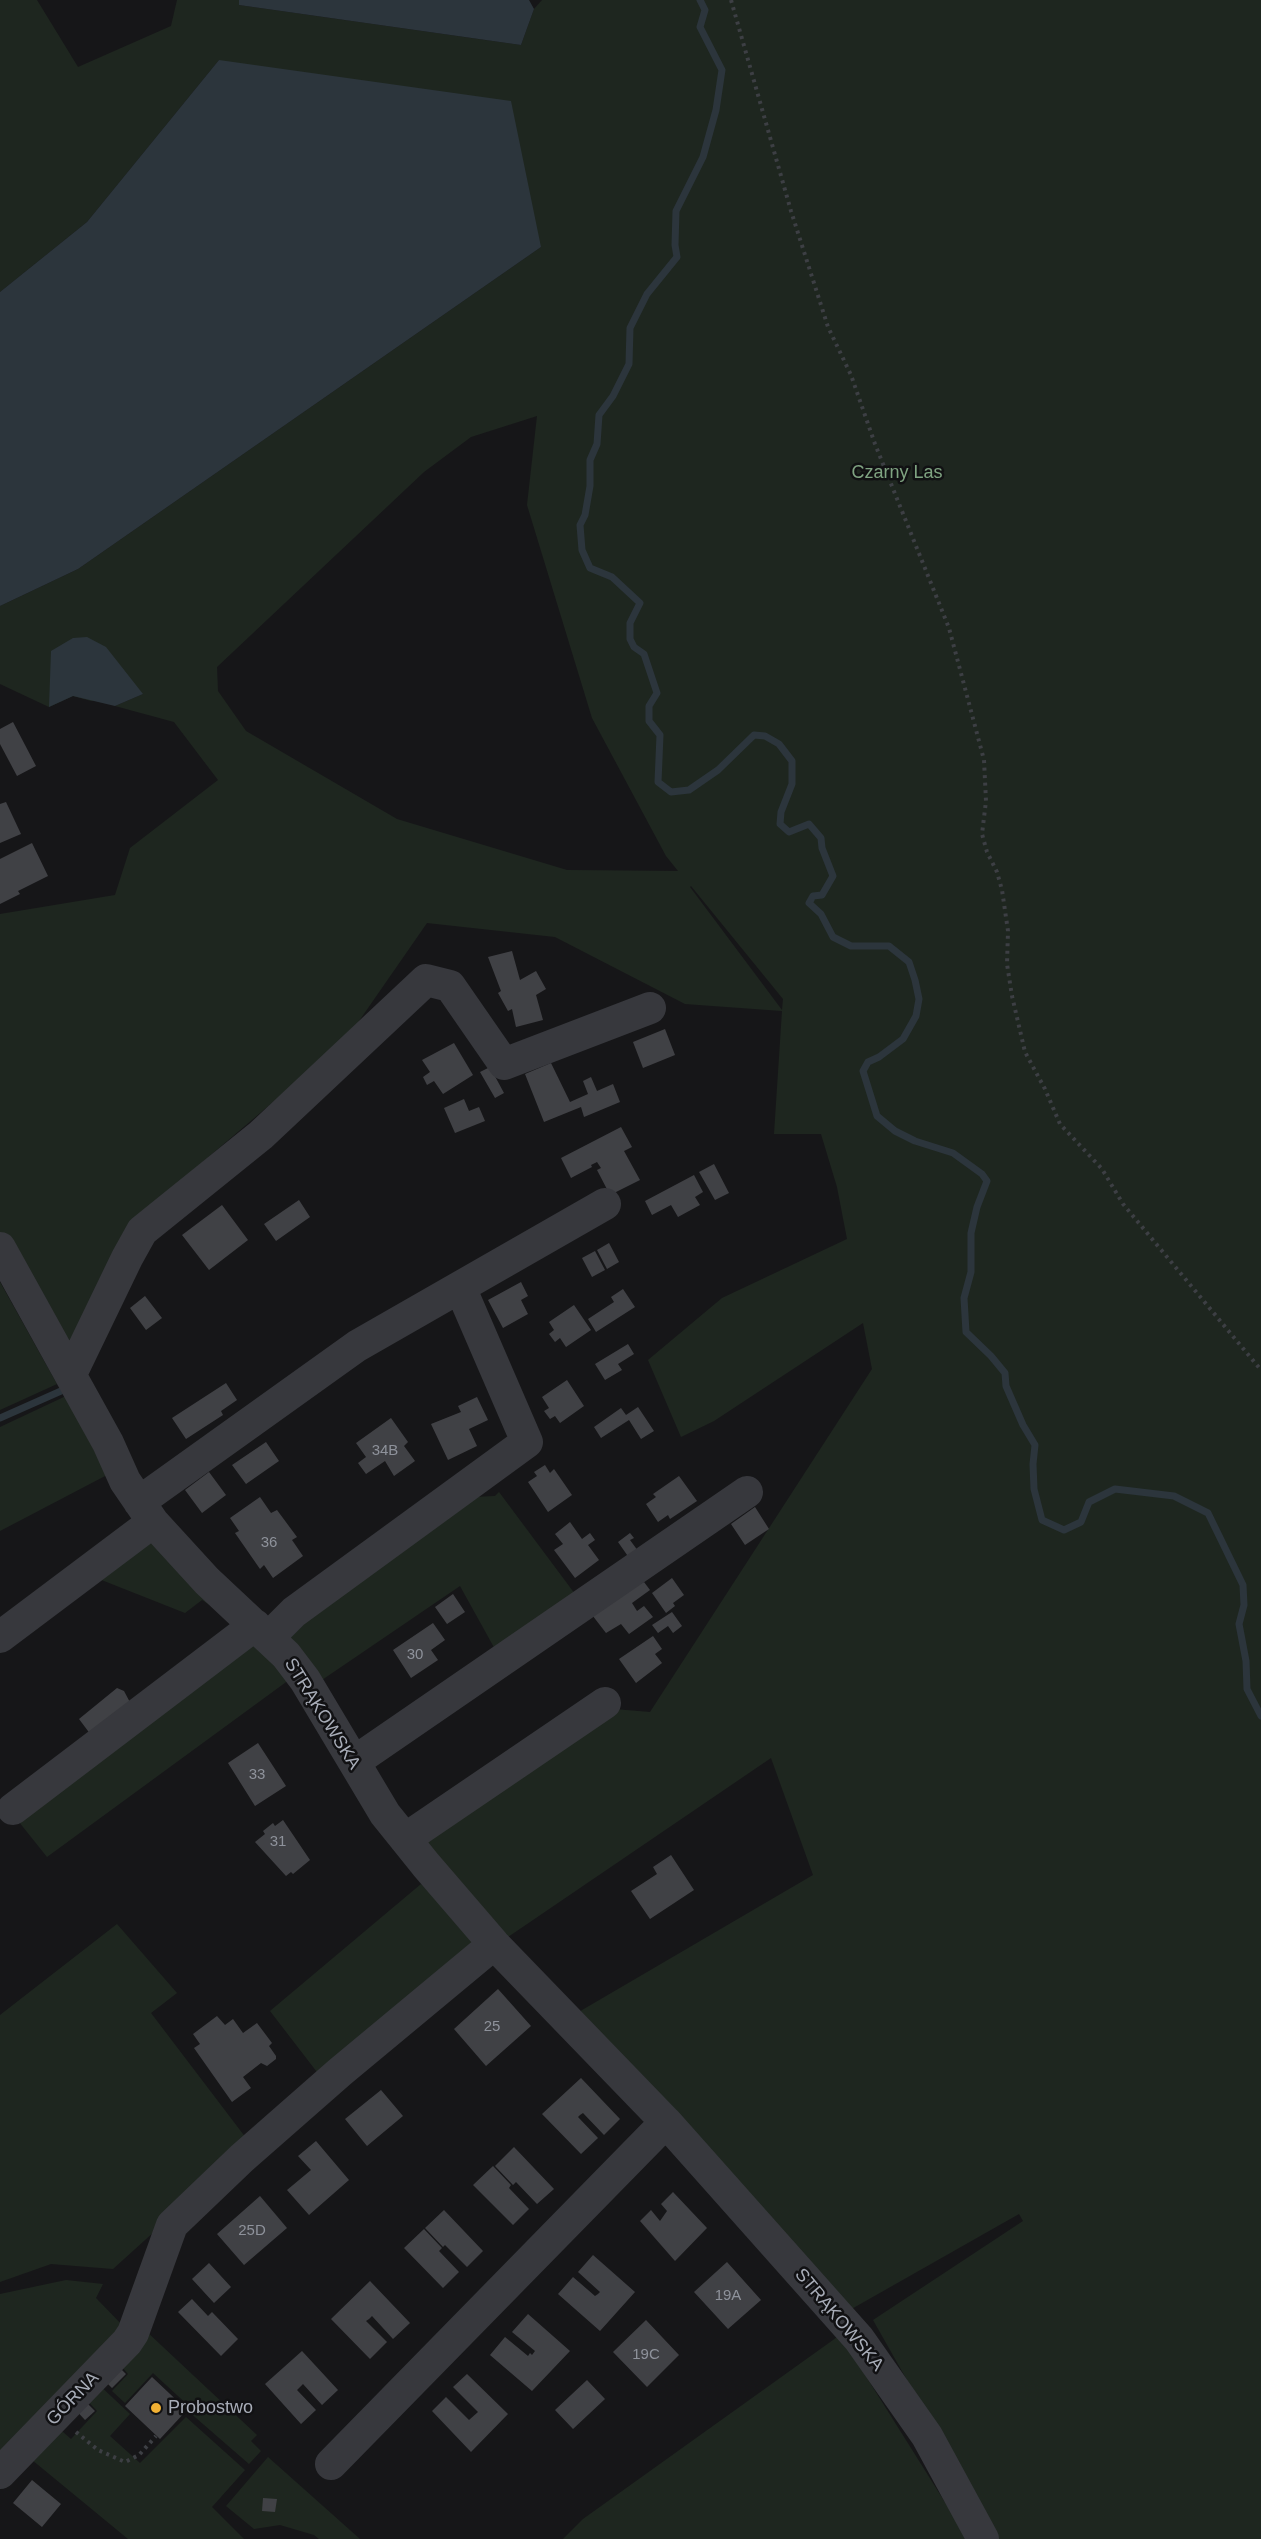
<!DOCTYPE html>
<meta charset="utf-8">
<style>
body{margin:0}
canvas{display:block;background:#161618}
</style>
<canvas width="1261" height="2539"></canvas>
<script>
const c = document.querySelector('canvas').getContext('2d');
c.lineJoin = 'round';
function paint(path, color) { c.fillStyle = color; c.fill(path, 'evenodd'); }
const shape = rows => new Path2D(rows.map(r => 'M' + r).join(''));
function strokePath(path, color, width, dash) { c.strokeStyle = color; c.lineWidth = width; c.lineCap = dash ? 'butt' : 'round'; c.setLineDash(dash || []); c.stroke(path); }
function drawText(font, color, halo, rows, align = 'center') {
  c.font = font + ' Arial,sans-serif'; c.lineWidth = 5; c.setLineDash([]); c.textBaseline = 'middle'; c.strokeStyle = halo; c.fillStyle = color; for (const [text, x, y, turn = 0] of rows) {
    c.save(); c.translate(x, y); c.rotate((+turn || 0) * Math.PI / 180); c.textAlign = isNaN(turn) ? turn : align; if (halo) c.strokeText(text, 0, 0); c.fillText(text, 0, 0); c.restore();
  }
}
const green = shape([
 [0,0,37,0,78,67,171,26,177,0,239,0,239,5,521,45,534,9,542,0,1261,0,1261,2539,997,2539,873,2320,1023,2221,1019,2214,848,2311,577,2013,813,1875,771,1758,508,1937,421,1845,614,1709,650,1712,872,1369,863,1323,714,1421,681,1437,648,1360,722,1298,847,1239,837,1187,821,1134,774,1134,782,1011,685,1004,555,937,427,923,359,1021,354,1033,165,1194,71,1341,63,1334,0,1234,0,914,115,895,130,848,218,780,174,722,115,706,143,694,91,701,73,696,49,707,0,684,0,606,78,569,541,247,219,60,87,222,0,292],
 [537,416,527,505,592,718,666,856,678,871,567,870,397,819,246,731,218,691,217,667,424,472,471,437],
 [691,886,783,999,782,1010,690,887],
 [0,1282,57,1384,0,1410],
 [66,1396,107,1475,0,1531,0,1427],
 [499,1492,575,1594,496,1651,460,1586,319,1682,289,1644,289,1630,474,1497,495,1496],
 [143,1535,240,1625,202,1600,185,1613,99,1579],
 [252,1639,293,1677,47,1857,15,1817],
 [421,1884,474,1932,473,1948,320,2076,270,2011],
 [117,1924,177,1993,151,2013,246,2138,166,2221,113,2269,51,2264,0,2282,0,2015],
 [66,2280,103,2284,96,2298,126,2329,0,2466,0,2294],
 [146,2331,257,2435,251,2441,261,2451,249,2464,188,2411,191,2408,153,2373,125,2403,112,2391,128,2374,117,2361],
 [840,2335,968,2539,563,2539,583,2519],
 [96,2382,130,2414,110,2436,140,2463,186,2417,245,2470,212,2507,244,2539,128,2539,26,2455,55,2425,71,2439,97,2411,83,2396],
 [268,2457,360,2539,319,2539,314,2535,280,2525,254,2529,226,2506]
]);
const water = shape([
 [239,0,529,0,534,9,521,45,239,5],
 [219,60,511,101,541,247,78,569,0,606,0,292,87,222],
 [87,637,106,647,143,694,115,706,73,696,49,707,51,651,73,638]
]);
const stream = shape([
 [700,0,705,10,700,27,722,70,716,110,703,157,676,211,675,245,677,257,647,294,630,328,629,364,613,396,599,415,597,444,590,460,590,486,585,515,580,525,582,550,590,568,612,577,640,603,630,623,630,639,634,647,644,654,657,693,649,706,649,721,660,735,658,782,671,792,689,790,718,770,754,735,765,736,779,744,792,761,792,784,781,812,780,824,789,832,809,824,821,838,822,848,833,876,822,895,813,896,809,903,821,914,833,937,851,946,889,946,909,962,915,980,919,999,916,1016,903,1039,879,1057,868,1062,863,1071,877,1116,895,1131,915,1141,953,1153,982,1174,987,1181,977,1207,971,1233,971,1272,964,1298,966,1332,991,1356,1005,1373,1006,1386,1023,1425,1035,1445,1033,1464,1034,1489,1042,1520,1064,1530,1081,1522,1089,1502,1115,1489,1174,1496,1208,1513,1243,1585,1244,1605,1239,1624,1246,1661,1247,1689,1261,1716],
 [0,1418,61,1391]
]);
const building = shape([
 [13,722,36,766,17,776,0,744,0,729],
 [6,802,21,834,0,843,0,804],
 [32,843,48,876,18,891,20,894,0,904,0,859],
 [512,951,520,980,536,971,546,989,536,995,543,1020,516,1027,512,1009,508,1011,498,993,501,991,488,957],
 [665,1029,675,1055,643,1068,633,1042],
 [454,1043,473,1075,443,1094,434,1081,427,1085,423,1077,430,1072,422,1060],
 [551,1063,570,1102,588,1094,583,1081,591,1077,597,1091,613,1084,620,1102,584,1117,581,1107,544,1122,525,1074],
 [490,1067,504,1093,495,1098,480,1072],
 [464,1099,469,1111,479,1107,485,1121,455,1133,444,1108],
 [621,1127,632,1147,624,1151,640,1180,610,1195,597,1170,601,1168,597,1162,591,1165,592,1167,571,1178,561,1158],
 [714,1164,729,1193,715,1200,699,1172],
 [694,1175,703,1192,695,1197,700,1205,678,1217,671,1205,652,1215,645,1201],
 [299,1200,310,1217,276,1241,264,1224],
 [222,1205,248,1240,209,1270,182,1235],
 [609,1243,619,1262,607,1269,597,1250],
 [595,1251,605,1270,592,1277,582,1258],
 [521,1282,528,1296,521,1300,528,1314,503,1328,488,1300],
 [623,1289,635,1307,596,1332,588,1319,614,1302,611,1297],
 [145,1296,162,1318,146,1330,130,1308],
 [574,1305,591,1330,566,1347,560,1338,555,1342,549,1334,554,1330,549,1322],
 [628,1344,634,1354,618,1364,622,1370,605,1380,595,1364],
 [567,1380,584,1406,560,1423,555,1416,550,1419,544,1411,549,1408,542,1397],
 [226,1383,237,1400,221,1411,223,1415,186,1439,172,1418],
 [477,1397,488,1420,469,1429,477,1446,448,1460,431,1424,461,1412,458,1406],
 [638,1407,654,1431,641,1439,629,1420,601,1438,594,1427,621,1408,626,1415],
 [391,1418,408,1442,404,1446,415,1461,394,1476,385,1461,366,1474,358,1463,366,1457,356,1443],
 [266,1442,279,1461,246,1484,232,1465],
 [545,1465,550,1473,554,1469,572,1495,548,1512,528,1482,537,1476,534,1472],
 [209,1472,226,1495,202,1513,185,1490],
 [679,1476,697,1501,670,1519,668,1515,658,1522,646,1504,656,1497,653,1494],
 [260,1497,271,1513,277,1510,297,1537,292,1540,303,1556,273,1578,264,1565,260,1569,235,1533,239,1531,230,1518],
 [755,1507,769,1529,745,1545,731,1524],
 [570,1522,582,1539,590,1533,595,1540,588,1545,599,1560,575,1578,554,1550,563,1544,555,1534],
 [630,1533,634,1538,630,1540,641,1555,632,1562,618,1542],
 [672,1578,684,1595,673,1603,675,1606,666,1613,652,1593],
 [644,1582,650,1590,632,1603,637,1611,644,1606,653,1617,629,1634,621,1624,606,1633,589,1611],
 [453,1594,465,1612,447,1624,435,1607],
 [672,1612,682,1626,673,1633,668,1626,658,1633,652,1625],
 [433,1623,445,1640,431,1650,438,1660,411,1678,393,1650],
 [653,1636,662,1649,655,1654,662,1663,636,1683,619,1659],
 [117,1688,124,1691,133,1708,94,1739,79,1719],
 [258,1743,286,1786,255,1806,228,1763],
 [283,1820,310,1860,293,1874,291,1872,286,1876,255,1842,265,1834,263,1831,273,1823,275,1826],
 [671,1855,694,1890,650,1919,631,1891,657,1874,653,1867],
 [498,1989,531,2026,486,2066,454,2029],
 [217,2016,225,2025,233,2019,243,2033,257,2023,272,2043,269,2046,276,2056,276,2059,267,2066,261,2063,243,2077,251,2088,232,2102,194,2048,200,2044,193,2034],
 [581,2078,620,2119,604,2135,583,2113,580,2115,578,2117,598,2138,581,2154,542,2114],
 [381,2090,403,2116,367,2146,345,2119],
 [316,2141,349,2180,309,2215,287,2190,311,2170,298,2156],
 [514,2147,554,2189,537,2204,516,2182,513,2185,495,2166],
 [493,2166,511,2185,509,2188,529,2209,513,2225,473,2185],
 [673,2192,707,2228,675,2261,640,2221,651,2210,660,2221,667,2211,661,2204],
 [260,2196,287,2228,244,2265,217,2234],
 [444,2210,483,2251,467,2267,445,2245,443,2247,425,2228],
 [424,2229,442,2248,439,2251,459,2272,443,2288,404,2248],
 [593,2255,635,2292,600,2331,558,2294,573,2277,595,2296,598,2294,600,2292,578,2272],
 [727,2262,761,2300,728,2329,694,2292],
 [209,2263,231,2287,214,2303,192,2279],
 [370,2281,410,2323,393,2339,372,2316,369,2319,366,2321,387,2342,370,2359,331,2319],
 [192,2299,208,2316,212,2312,238,2339,221,2356,178,2312],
 [528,2314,570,2351,532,2391,490,2355,505,2337,528,2356,530,2353,532,2355,535,2351,512,2332],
 [646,2320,679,2355,647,2387,613,2352],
 [302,2351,338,2390,322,2405,303,2384,297,2390,316,2410,301,2424,265,2384],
 [115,2363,126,2374,112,2388,101,2377],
 [467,2374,508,2414,471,2452,432,2411,446,2397,469,2420,478,2412,453,2387],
 [152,2377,187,2410,160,2439,125,2406],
 [587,2380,605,2399,573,2429,555,2410],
 [82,2398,95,2411,85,2420,72,2406],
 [32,2480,61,2504,42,2527,13,2503],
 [263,2498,277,2499,275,2512,262,2511]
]);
const path = shape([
 [731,0,791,211,828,327,851,375,875,444,949,628,984,760,986,801,982,834,987,852,997,872,1002,890,1008,931,1007,964,1012,996,1025,1052,1045,1089,1060,1124,1102,1169,1123,1204,1261,1370],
 [76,2432,98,2450,125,2462,139,2455,156,2436]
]);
const minor = shape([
 [0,1248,108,1443,125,1481,153,1522,207,1581,286,1655,305,1680,385,1814,426,1865,494,1944,666,2122,859,2339,927,2436,983,2539],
 [71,1374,127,1258,142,1231,261,1135,426,980,450,986,504,1064,650,1008],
 [139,1502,357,1346,605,1204],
 [0,1637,153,1522],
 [269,1637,294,1612,527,1442,460,1287],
 [354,1762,747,1492],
 [13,1809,255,1625],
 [405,1839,605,1703],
 [331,2464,666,2122],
 [0,2473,127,2342,133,2333,172,2225,242,2158,340,2072,494,1944]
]);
const markers = [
 [156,2408,6,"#f2b134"]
];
const numberNames = [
 ["34B",385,1451],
 ["36",269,1543],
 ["30",415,1655],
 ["33",257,1775],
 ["31",278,1842],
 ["25",492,2027],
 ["25D",252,2231],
 ["19A",728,2296],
 ["19C",646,2355]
];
const parkNames = [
 ["Czarny Las",897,473]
];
const streetNames = [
 ["STRĄKOWSKA",322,1714,58],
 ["STRĄKOWSKA",839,2320,50],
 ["GÓRNA",73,2399,-46]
];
const poiNames = [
 ["Probostwo",168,2408]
];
paint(green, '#1e261f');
paint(water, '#2c353c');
strokePath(stream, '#2c353c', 7);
paint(building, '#404145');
strokePath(path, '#3d3f44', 4, [3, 4.5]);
strokePath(minor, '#37383d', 32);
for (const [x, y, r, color] of markers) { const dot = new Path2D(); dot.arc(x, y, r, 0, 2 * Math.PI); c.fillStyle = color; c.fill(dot); strokePath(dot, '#111113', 2); }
drawText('15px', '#8e929b', null, numberNames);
drawText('18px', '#7fa381', '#111113', parkNames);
drawText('18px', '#a8adb8', '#111113', streetNames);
drawText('18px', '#a8adb8', '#111113', poiNames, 'left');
</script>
